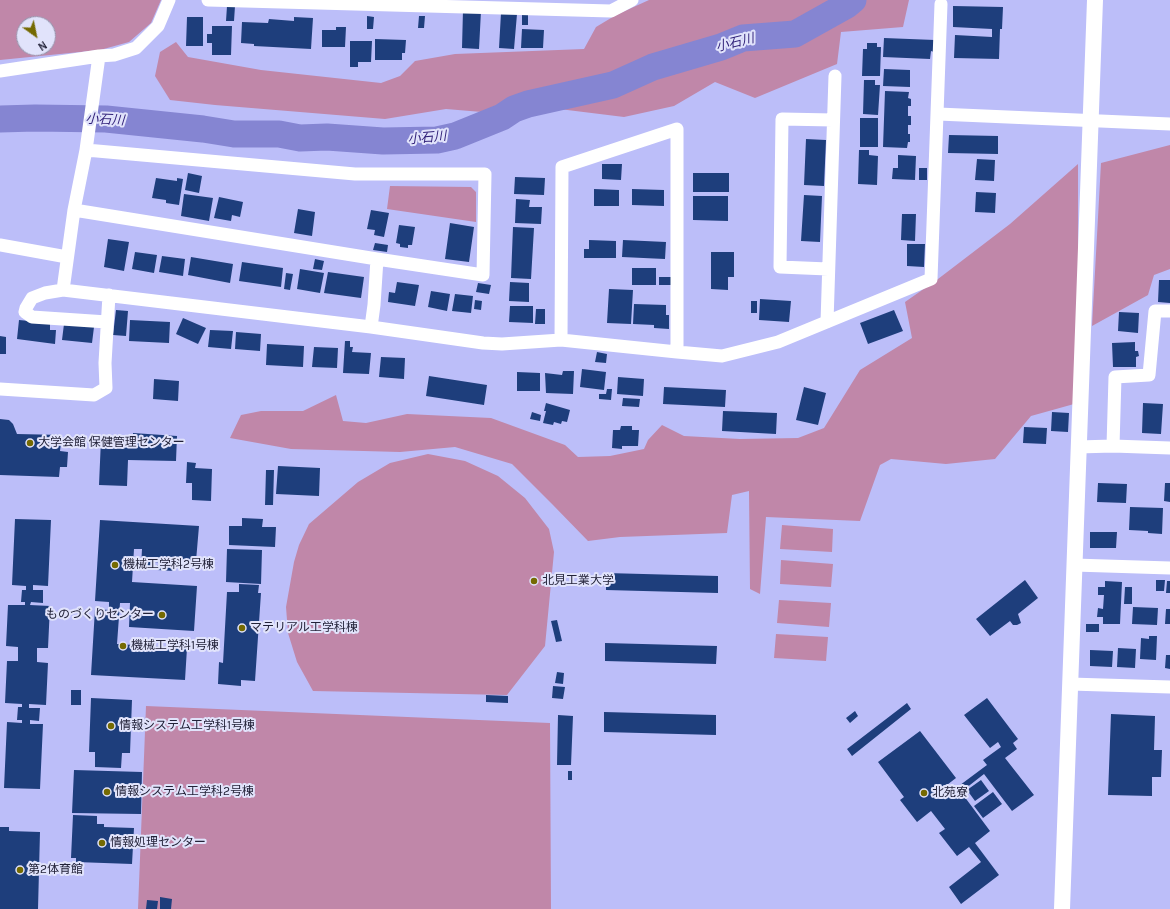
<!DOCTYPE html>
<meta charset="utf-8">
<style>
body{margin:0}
#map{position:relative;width:1170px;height:909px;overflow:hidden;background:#bcbef9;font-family:Karla,sans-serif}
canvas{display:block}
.north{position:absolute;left:16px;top:16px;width:40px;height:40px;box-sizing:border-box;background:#e1e3fb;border:1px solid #9596ad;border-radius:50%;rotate:147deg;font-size:11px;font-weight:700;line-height:16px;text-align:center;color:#222238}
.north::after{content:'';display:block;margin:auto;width:14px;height:18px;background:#756a02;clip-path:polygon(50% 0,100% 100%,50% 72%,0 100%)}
</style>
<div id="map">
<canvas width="1170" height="909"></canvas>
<div class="north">N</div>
</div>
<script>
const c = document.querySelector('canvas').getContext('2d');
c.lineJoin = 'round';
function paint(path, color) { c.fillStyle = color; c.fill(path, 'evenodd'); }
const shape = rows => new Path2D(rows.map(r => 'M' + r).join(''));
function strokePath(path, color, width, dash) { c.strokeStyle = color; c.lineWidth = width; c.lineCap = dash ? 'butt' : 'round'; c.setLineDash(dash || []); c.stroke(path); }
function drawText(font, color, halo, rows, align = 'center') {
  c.font = font + ' Karla,"Noto Sans JP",sans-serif'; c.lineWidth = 4; c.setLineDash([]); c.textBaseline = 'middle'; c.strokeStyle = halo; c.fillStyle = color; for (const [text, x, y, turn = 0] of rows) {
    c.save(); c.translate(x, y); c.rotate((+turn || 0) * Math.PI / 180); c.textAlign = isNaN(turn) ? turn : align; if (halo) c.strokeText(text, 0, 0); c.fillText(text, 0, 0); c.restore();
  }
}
const green = shape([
 [0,0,161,0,151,23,129,42,100,50,0,60],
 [24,24,48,24,48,48,24,48],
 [649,0,909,0,903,27,841,32,837,64,755,98,715,82,674,106,624,117,543,107,494,113,446,109,385,119,215,105,170,100,155,76,160,52,176,42,188,57,261,70,381,83,400,76,415,61,455,54,584,49,596,27,616,15],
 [1170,145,1170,269,1154,275,1148,295,1092,326,1101,163],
 [1078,164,1078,334,1074,404,1031,416,995,459,946,464,891,459,880,465,860,521,766,517,760,594,750,589,749,491,732,495,727,533,620,537,588,541,553,505,512,464,455,447,400,452,291,449,230,438,241,415,261,411,303,411,336,395,343,421,366,423,407,414,491,418,565,445,578,457,610,456,644,449,648,440,662,425,684,436,740,439,798,438,824,428,860,370,912,338,905,302,938,279,1010,224],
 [390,186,471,187,476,192,476,222,387,209],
 [428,454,465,461,498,476,525,498,549,529,554,552,545,646,507,695,313,691,297,662,288,633,286,607,294,562,299,545,309,524,358,482,390,463],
 [782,525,833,529,832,552,780,549],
 [781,560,833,564,831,587,780,584],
 [779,600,831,603,829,627,777,623],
 [776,634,828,637,826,661,774,658],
 [146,706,550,723,551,909,138,909]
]);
const river = shape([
 [0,119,35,118,106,119,203,129,234,134,279,134,300,138,327,137,383,141,437,140,455,136,502,117,514,109,528,104,613,85,653,67,721,47,743,38,795,34,847,5,853,0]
]);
const building = shape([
 [227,6,235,6,234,21,226,21],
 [953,6,1003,7,1002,29,1000,29,999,59,954,58,955,35,992,37,992,29,953,27],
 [463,10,481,11,479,49,462,48],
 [501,13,517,14,514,49,499,48],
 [522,14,528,14,528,25,522,25],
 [367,16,374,17,373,29,367,29],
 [419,16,425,16,424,28,418,28],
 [187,17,203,17,203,46,186,46],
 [294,17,313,18,311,49,254,46,254,44,241,43,242,22,268,23,269,19,294,21],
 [212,26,232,26,231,55,212,55,212,43,207,43,207,34,212,34],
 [336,27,346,27,345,47,322,47,322,30,336,30],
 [522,29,544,30,543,48,521,48],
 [884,38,935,40,934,52,931,51,930,59,883,57],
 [375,39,406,40,405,53,402,53,402,60,375,60],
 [350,41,372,41,371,62,358,62,358,67,350,67],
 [867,43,877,43,877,47,881,47,880,76,862,76,863,49,867,49],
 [884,69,910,70,910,87,883,86],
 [864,80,875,80,875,85,880,85,878,115,863,114],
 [885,91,909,92,908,98,911,99,911,106,908,106,908,116,911,116,911,125,908,125,908,134,910,134,910,142,908,142,907,148,883,147],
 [860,118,878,118,878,147,860,147],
 [949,135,998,136,998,154,948,153],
 [806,139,826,140,824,186,804,185],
 [859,150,869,150,869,155,878,156,877,185,858,184],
 [898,155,916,156,915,180,892,179,893,168,898,168],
 [977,159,995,160,994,181,975,180],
 [602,164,622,164,621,180,602,179],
 [919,168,927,168,927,180,919,180],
 [188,173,202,176,199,193,185,190],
 [693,173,729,173,729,192,693,192],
 [515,177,545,178,544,195,514,194],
 [156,178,177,181,177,178,183,179,179,205,166,203,166,200,152,198],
 [594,189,619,190,619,206,594,206],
 [632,189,664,190,664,206,632,205],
 [976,192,996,193,995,213,975,212],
 [184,194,213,198,209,221,181,216],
 [804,195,822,196,820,242,801,241],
 [693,196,728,196,728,221,693,220],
 [219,197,243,202,240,217,232,215,231,221,214,218],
 [516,199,530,200,529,207,542,207,541,224,515,223],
 [298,209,315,212,312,236,294,233],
 [371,210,389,213,384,237,374,235,375,230,367,229],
 [902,214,916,214,915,241,901,240],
 [450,223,474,227,469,262,445,259],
 [399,225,415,227,412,245,408,245,408,248,400,247,400,244,396,243],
 [513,227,534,228,531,279,511,278],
 [108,239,129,242,124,271,104,267],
 [589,240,616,241,616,258,584,258,584,249,589,249],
 [623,240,666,242,665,259,622,257],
 [375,243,388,245,387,252,373,250],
 [907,244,925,244,924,267,907,266],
 [135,252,157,255,154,273,132,269],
 [711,252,734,252,734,277,728,277,728,290,711,289],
 [162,256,185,259,183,276,159,272],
 [191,257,233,264,230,283,188,275],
 [315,259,324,261,322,270,313,269],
 [242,262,283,268,281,287,239,281],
 [632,268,656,268,656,285,632,285],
 [300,269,324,273,320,293,297,289],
 [328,272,364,277,361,298,324,293],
 [286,273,293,274,290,290,284,289],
 [659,277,671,277,671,285,659,285],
 [1159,280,1170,280,1170,303,1158,302],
 [397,282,419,285,415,306,388,302,389,292,395,293],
 [510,282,529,283,529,302,509,301],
 [478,283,491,285,489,294,476,292],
 [609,289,633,290,631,324,607,323],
 [431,291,450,294,447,311,428,307],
 [455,294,473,296,471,313,452,311],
 [760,299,791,301,789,322,759,320],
 [475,300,482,301,481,310,474,309],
 [751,301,757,301,757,313,751,313],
 [634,304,666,305,666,315,669,315,669,329,654,328,654,325,633,324],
 [510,306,533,306,533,323,509,322],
 [536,309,545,309,545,324,535,324],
 [116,310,128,311,126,336,113,335],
 [894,310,903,331,868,344,860,323],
 [1119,312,1139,313,1138,333,1118,331],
 [183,318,206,328,198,344,176,334],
 [19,320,50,323,50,330,56,330,55,344,17,339],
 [130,320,170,322,169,343,129,341],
 [64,324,94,327,92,343,62,340],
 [210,330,233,331,231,349,208,347],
 [236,332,261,334,260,351,235,349],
 [0,336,6,337,6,354,0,354],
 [345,341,350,341,350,347,353,347,352,352,371,353,369,374,343,373],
 [1135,342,1135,351,1138,351,1139,356,1136,357,1136,367,1113,367,1112,343],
 [267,344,304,346,303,367,266,365],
 [314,347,338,348,337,368,312,367],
 [597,352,607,354,606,363,595,362],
 [381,357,405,358,404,379,379,377],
 [582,369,606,372,604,390,580,387],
 [563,371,574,371,573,394,546,393,545,373,562,375],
 [517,372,540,373,540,391,517,391],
 [429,376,487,385,484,405,426,396],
 [618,377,644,379,643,396,617,394],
 [154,379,179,381,178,401,153,399],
 [664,387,726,390,725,407,663,404],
 [804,387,826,393,818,425,796,420],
 [607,389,612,389,611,400,599,399,599,394,606,394],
 [623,398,640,399,639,407,622,406],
 [546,403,570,410,567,422,562,421,561,424,554,422,553,425,543,423,546,411,544,411],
 [1143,403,1163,404,1161,434,1142,433],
 [723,411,777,413,776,434,722,431],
 [532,412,541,415,540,421,530,419],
 [1052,412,1069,413,1068,432,1051,431],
 [0,419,9,420,13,424,17,434,62,435,60,451,68,452,67,467,60,467,59,477,0,475],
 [621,426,632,426,632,430,639,430,638,446,622,446,622,449,612,448,613,430,620,430],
 [1024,427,1047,428,1046,444,1023,443],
 [133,433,177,436,176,461,128,460,127,486,99,485,101,439,128,441,127,446,133,447],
 [187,462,196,463,195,468,212,469,211,501,192,500,192,483,186,483],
 [278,466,320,468,319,496,276,494],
 [266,470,274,470,273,505,265,505],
 [1098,483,1127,484,1126,503,1097,502],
 [1165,483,1170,483,1170,502,1164,501],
 [1130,507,1163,508,1162,534,1148,533,1148,531,1129,530],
 [242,518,263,519,262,527,276,527,275,547,229,545,229,526,242,526],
 [15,519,51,520,48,586,33,585,33,590,43,590,43,603,31,602,30,605,50,606,48,648,37,648,37,662,48,663,46,705,29,704,29,708,40,708,39,721,30,720,30,724,43,724,40,789,4,788,7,722,22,723,22,720,17,720,18,707,22,707,22,704,5,703,7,661,18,661,18,647,6,646,8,605,25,605,25,602,21,602,22,590,26,590,26,586,12,585],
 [100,520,199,526,196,561,177,560,177,563,151,562,151,567,141,567,142,549,134,549,132,582,197,586,194,631,129,627,130,603,120,603,117,644,187,648,185,680,91,675,95,609,109,610,109,602,95,601],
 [1090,532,1117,532,1116,548,1090,548],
 [227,549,262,550,261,584,226,582],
 [157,565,174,566,174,571,157,570],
 [606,573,718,576,718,593,606,590],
 [1025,580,1038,598,1018,614,1021,623,1017,625,1013,625,1010,621,990,636,976,619],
 [1156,580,1165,580,1164,591,1156,591],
 [1105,581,1122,582,1120,624,1103,624,1103,617,1097,617,1098,608,1103,609,1104,595,1098,595,1098,587,1105,587],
 [1167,581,1170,581,1170,593,1166,593],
 [239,584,259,585,258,593,261,593,255,681,241,680,241,686,218,684,219,662,223,663,227,592,239,592],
 [1125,587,1132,587,1132,604,1124,604],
 [1133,607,1158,608,1157,625,1132,624],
 [1166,609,1170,609,1170,624,1165,624],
 [557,620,562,641,556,642,551,621],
 [1086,624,1099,624,1099,632,1086,632],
 [1149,636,1157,636,1156,660,1140,659,1141,638,1149,639],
 [605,643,717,646,716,664,605,661],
 [1118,648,1136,649,1135,668,1117,667],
 [1090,650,1113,651,1112,667,1090,666],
 [1166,655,1170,655,1170,669,1165,668],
 [557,672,564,673,563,684,555,683],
 [553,686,565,687,563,699,552,698],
 [71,690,81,690,81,705,71,705],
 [486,695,508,696,508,703,486,702],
 [91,698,132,700,130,753,122,753,121,768,95,767,95,752,89,752],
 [987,698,1018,739,1013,743,1017,749,1005,758,1034,795,1012,811,984,774,961,792,990,831,975,843,999,875,961,904,949,887,981,862,969,847,957,856,939,833,945,829,931,811,917,822,900,800,904,797,878,762,920,731,956,778,943,788,948,794,987,765,983,760,1001,747,998,742,990,748,964,715],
 [907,703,911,709,852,756,847,749],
 [855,711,858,716,850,723,846,718],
 [604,712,716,715,716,735,604,732],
 [1111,714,1155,716,1154,750,1162,750,1161,777,1152,777,1152,796,1108,795],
 [558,715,573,716,571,765,557,765],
 [74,770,142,772,141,814,72,813],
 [568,771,572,771,572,780,568,780],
 [981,780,989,791,975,801,967,790],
 [993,792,1002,804,983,818,974,806],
 [73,815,97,816,97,824,104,824,104,827,134,828,132,864,76,862,76,858,71,858],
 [0,827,9,827,9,831,40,832,38,909,0,909],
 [160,897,172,899,171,909,160,909],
 [147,900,158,901,157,909,146,909]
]);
const minor = shape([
 [208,0,611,11,632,0],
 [0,71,99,56,114,55,136,48,158,26,169,0],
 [938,114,1170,124],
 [86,150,99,56],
 [0,245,67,257],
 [828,269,780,267,782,119,833,120],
 [63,290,74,210,86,150,355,174,485,174,483,275,377,259,74,210],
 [107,322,32,317,25,312,26,308,32,298,45,293,63,290,371,327,483,343,502,344,561,340,677,352,722,356,778,342,931,279,941,4],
 [827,322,835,76],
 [371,327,374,305,377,259],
 [561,340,562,167,677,129,677,352],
 [0,389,94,395,106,388,105,363,109,295],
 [1113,446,1115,377,1149,375,1155,311,1170,311],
 [1078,447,1113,446,1170,448],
 [1074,565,1170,568],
 [1070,684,1170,687]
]);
const tertiary = shape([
 [1062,909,1095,0]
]);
const markers = [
 [30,443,4,"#756a02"],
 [115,565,4,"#756a02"],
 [534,581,4,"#756a02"],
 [162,615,4,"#756a02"],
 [242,628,4,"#756a02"],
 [123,646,4,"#756a02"],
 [111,726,4,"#756a02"],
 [107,792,4,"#756a02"],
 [924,793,4,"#756a02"],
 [102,843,4,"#756a02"],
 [20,870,4,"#756a02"]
];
const poiNames = [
 ["大学会館 保健管理センター",38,443],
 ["機械工学科2号棟",123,565],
 ["北見工業大学",542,581],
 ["ものづくりセンター",154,615,"right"],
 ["マテリアル工学科棟",250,628],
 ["機械工学科1号棟",131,646],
 ["情報システム工学科1号棟",119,726],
 ["情報システム工学科2号棟",115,792],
 ["北苑寮",932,793],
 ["情報処理センター",110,843],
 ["第2体育館",28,870]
];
const waterNames = [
 ["小石川",735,43,-14],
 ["小石川",105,120,3],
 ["小石川",427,138,-5]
];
paint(green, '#c087a9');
strokePath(river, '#8585d2', 27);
paint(building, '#1e3e7c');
strokePath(minor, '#fff', 13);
strokePath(tertiary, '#fff', 16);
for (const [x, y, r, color] of markers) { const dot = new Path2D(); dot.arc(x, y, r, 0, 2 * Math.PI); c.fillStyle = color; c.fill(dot); strokePath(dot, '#e1e3fb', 1.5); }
drawText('12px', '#222238', '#e1e3fb', poiNames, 'left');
drawText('italic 13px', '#2d1d76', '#e1e3fb', waterNames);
</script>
